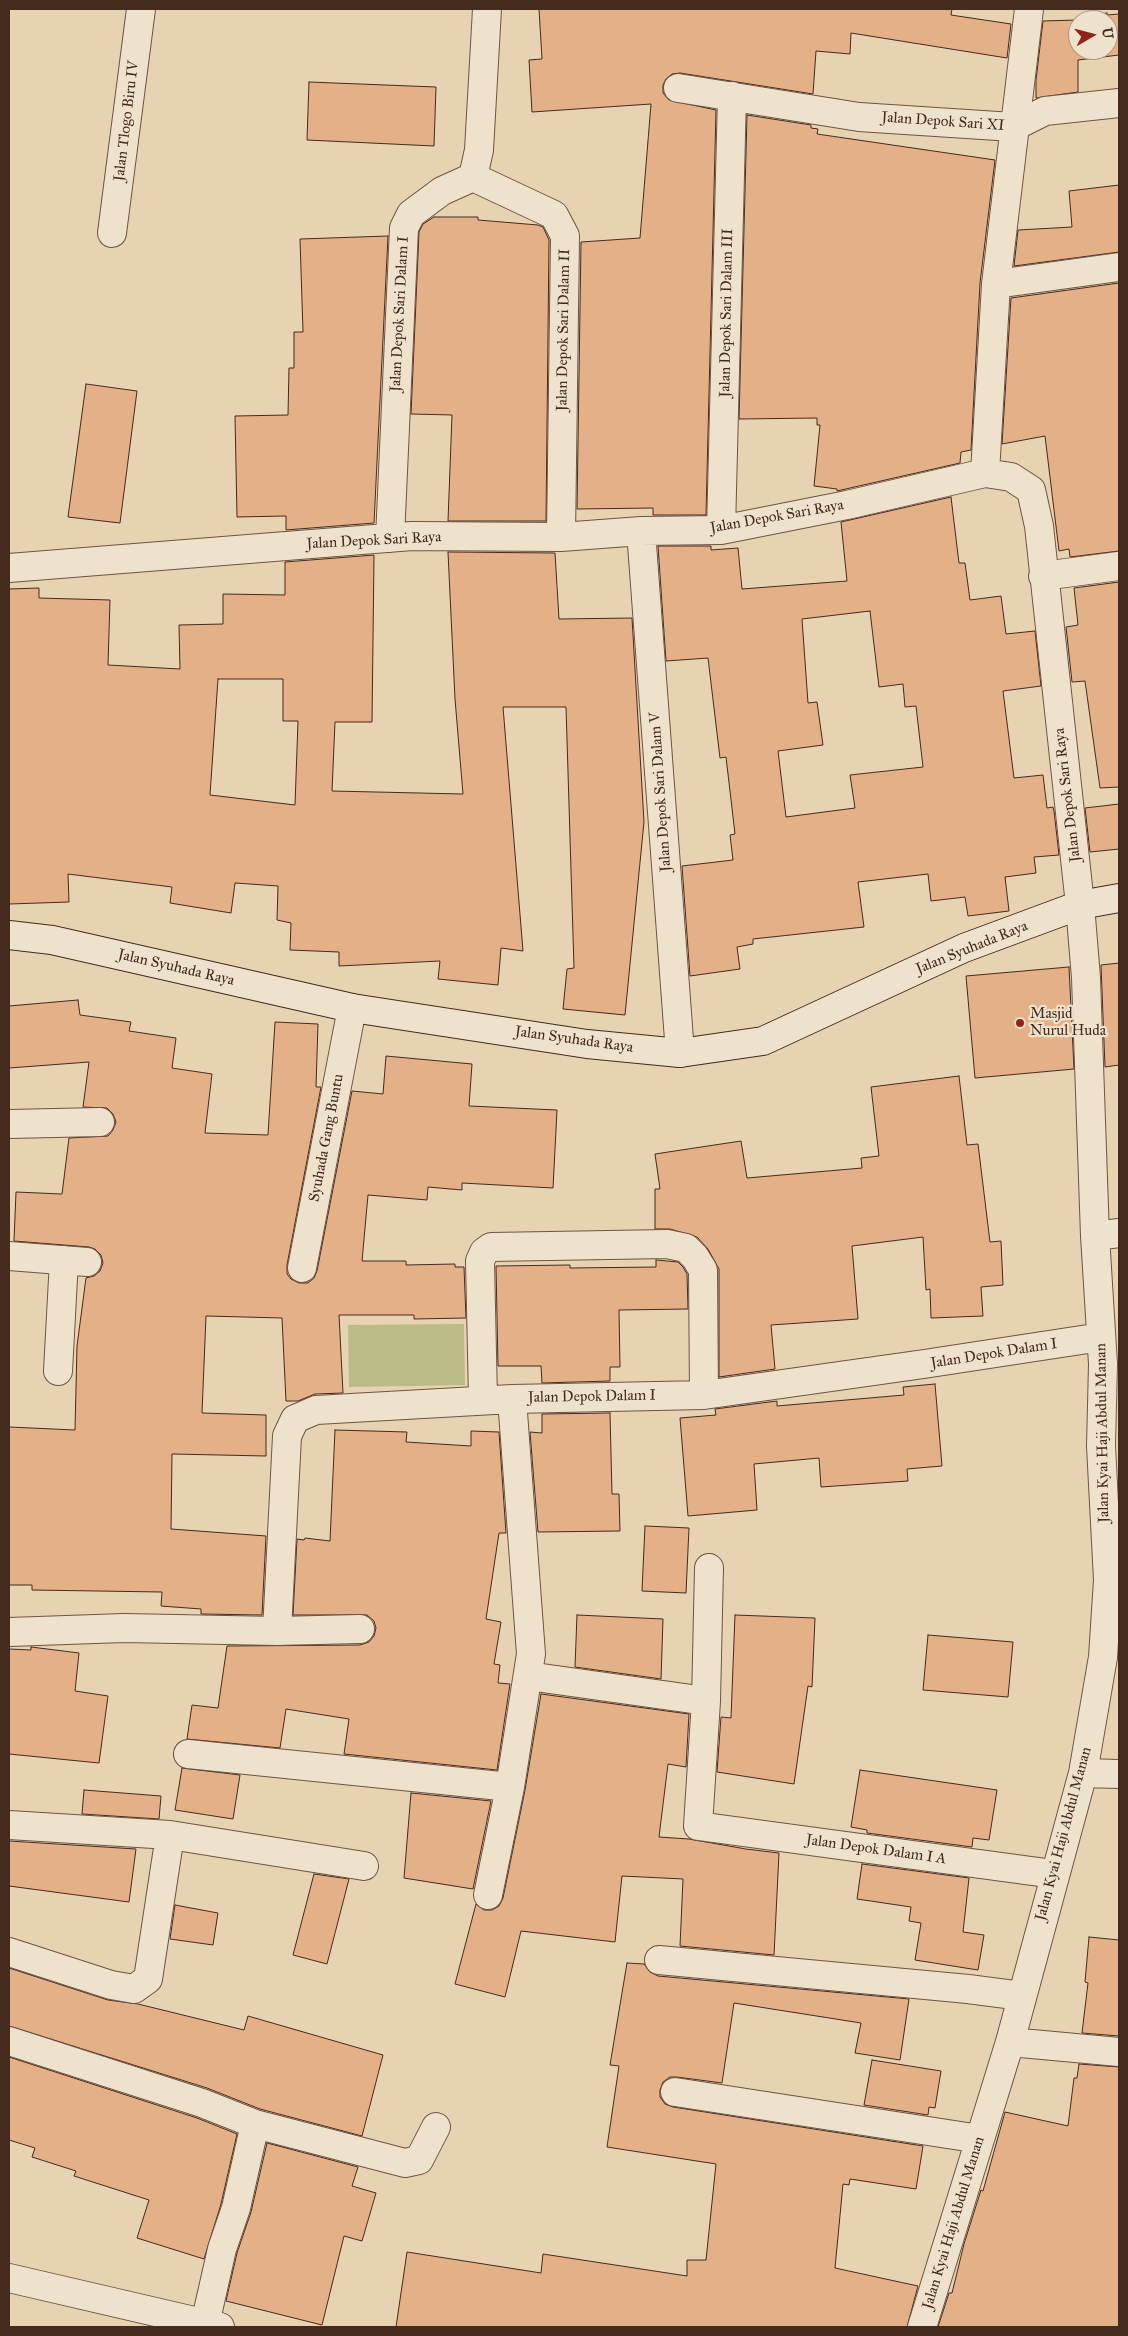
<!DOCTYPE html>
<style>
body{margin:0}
#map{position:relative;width:1128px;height:2336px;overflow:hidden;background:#e7d3b1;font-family:"IM FELL Great Primer",serif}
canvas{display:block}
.frame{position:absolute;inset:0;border:10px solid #452a1e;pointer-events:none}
.north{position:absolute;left:1068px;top:10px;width:50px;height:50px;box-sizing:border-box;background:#efe2cc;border:1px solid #ab9886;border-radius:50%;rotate:82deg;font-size:14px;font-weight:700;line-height:20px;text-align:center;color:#452a1e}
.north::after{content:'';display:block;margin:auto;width:18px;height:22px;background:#8f2418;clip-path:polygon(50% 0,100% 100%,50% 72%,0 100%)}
</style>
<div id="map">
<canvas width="1128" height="2336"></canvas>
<div class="frame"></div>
<div class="north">U</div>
</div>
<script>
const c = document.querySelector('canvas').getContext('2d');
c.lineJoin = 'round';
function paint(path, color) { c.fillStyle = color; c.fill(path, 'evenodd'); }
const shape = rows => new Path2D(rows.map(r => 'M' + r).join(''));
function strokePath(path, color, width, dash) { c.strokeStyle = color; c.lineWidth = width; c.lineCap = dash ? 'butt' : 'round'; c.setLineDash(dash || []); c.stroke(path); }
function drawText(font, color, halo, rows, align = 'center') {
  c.font = font + ' "IM FELL Great Primer",serif'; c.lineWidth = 4.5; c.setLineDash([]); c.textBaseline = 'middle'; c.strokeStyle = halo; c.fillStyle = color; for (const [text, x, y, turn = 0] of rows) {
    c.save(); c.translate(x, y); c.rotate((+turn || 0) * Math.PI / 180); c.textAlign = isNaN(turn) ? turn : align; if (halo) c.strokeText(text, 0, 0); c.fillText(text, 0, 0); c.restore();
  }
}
const green = shape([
 [464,1324,465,1385,349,1387,348,1325]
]);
const building = shape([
 [539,9,952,9,951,15,1011,24,1007,58,851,33,850,54,816,51,813,94,680,73,672,74,666,79,663,85,663,93,669,100,716,110,706,515,653,515,653,508,577,509,581,242,640,238,651,104,532,112,529,60,542,59,539,9],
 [1107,13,1107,15,1119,14,1119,55,1078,60,1078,92,1036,98,1036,80,1043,21,1077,20,1077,17,1107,13],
 [1078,20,1108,20,1108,50,1078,50,1078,20],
 [309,82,436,87,434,146,307,140,309,82],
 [747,115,811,125,811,128,818,129,817,134,995,160,980,283,971,450,961,452,960,463,837,491,837,489,814,486,820,425,817,425,817,418,739,419,747,115],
 [1119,185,1119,252,1014,266,1018,230,1072,227,1069,191,1119,185],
 [434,217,478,217,478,220,538,225,543,227,549,240,546,521,448,521,452,415,411,414,419,232,423,224,434,217],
 [388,236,374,523,286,530,286,516,237,517,235,416,288,415,289,368,294,368,294,332,303,332,300,239,388,236],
 [1119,283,1119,551,1070,557,1069,549,1059,551,1045,436,1002,444,1011,298,1119,283],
 [86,384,137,391,120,523,68,517,86,384],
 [951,497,959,563,965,563,970,600,1001,596,1006,634,1035,631,1041,686,1003,691,1014,778,1043,775,1047,808,1053,807,1054,811,1059,855,1034,857,1036,873,1005,877,1009,911,968,916,965,897,931,901,928,874,858,882,864,927,753,939,753,944,737,947,740,969,690,976,682,866,733,860,730,835,735,834,726,757,720,758,708,658,666,661,658,546,711,546,711,550,738,548,742,589,847,581,841,522,951,497],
 [870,611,879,687,903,684,905,707,916,706,923,767,850,775,855,808,786,817,778,751,823,745,817,702,808,703,802,619,870,611],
 [448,552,555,553,559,619,632,618,644,822,625,1015,563,1009,567,969,574,968,566,707,503,707,523,951,501,948,498,985,438,979,440,961,339,966,339,952,290,950,291,923,277,920,278,886,235,883,231,913,170,903,172,887,68,874,69,902,9,904,9,589,39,588,39,598,110,600,108,665,180,669,179,625,223,624,223,594,285,595,285,562,374,555,372,722,335,722,332,791,463,794,455,699,448,552],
 [218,679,283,679,283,721,298,721,295,805,210,795,218,679],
 [1119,582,1119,787,1100,788,1085,681,1072,682,1066,627,1078,625,1074,588,1119,582],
 [1119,804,1119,849,1090,852,1085,808,1119,804],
 [1119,963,1119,1065,1105,1067,1101,965,1119,963],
 [1069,967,1074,1069,975,1078,966,976,1069,967],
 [78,1000,80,1015,131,1022,129,1031,176,1038,172,1068,212,1074,205,1133,268,1135,275,1022,318,1024,316,1087,321,1087,287,1265,287,1274,291,1279,299,1283,308,1283,314,1278,317,1271,352,1091,383,1094,386,1056,472,1064,469,1106,557,1110,553,1188,462,1183,462,1190,428,1187,427,1200,368,1195,362,1261,406,1261,406,1265,455,1264,455,1267,464,1267,466,1318,414,1319,414,1315,339,1315,343,1393,315,1394,298,1401,286,1401,282,1318,206,1316,202,1413,266,1415,266,1456,172,1454,171,1529,266,1536,262,1615,201,1614,201,1609,161,1606,162,1592,32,1590,32,1585,9,1585,9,1427,75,1430,77,1346,86,1278,94,1276,100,1271,103,1263,101,1255,95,1249,89,1247,14,1241,16,1192,62,1194,69,1138,108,1136,113,1130,116,1122,113,1114,107,1108,83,1107,89,1062,9,1068,9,1006,78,1000],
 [959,1076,967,1145,978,1144,990,1242,1001,1241,1003,1285,981,1287,983,1316,931,1318,930,1289,926,1290,923,1237,852,1246,858,1319,771,1325,775,1369,719,1377,719,1269,708,1249,697,1237,670,1229,655,1229,655,1189,660,1189,655,1154,741,1141,747,1178,862,1168,861,1158,879,1156,871,1087,959,1076],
 [656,1260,678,1262,683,1267,687,1274,688,1309,619,1310,620,1367,610,1367,610,1381,542,1383,541,1366,498,1366,496,1266,570,1265,570,1268,656,1267,656,1260],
 [935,1384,942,1466,907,1469,908,1481,821,1487,819,1458,754,1464,757,1510,688,1516,680,1418,716,1415,715,1409,777,1401,777,1406,904,1395,903,1387,935,1384],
 [610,1413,612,1494,619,1494,620,1531,538,1532,530,1432,542,1433,542,1414,610,1413],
 [335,1430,407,1432,406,1442,471,1446,471,1431,499,1432,506,1533,499,1533,486,1619,501,1622,494,1664,500,1665,498,1683,510,1684,497,1770,344,1754,349,1719,286,1709,280,1748,187,1739,192,1705,218,1708,227,1646,360,1645,369,1642,374,1636,376,1628,374,1621,367,1615,293,1615,297,1539,304,1540,305,1538,330,1541,335,1430],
 [645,1526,689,1528,686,1593,642,1591,645,1526],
 [577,1615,663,1619,661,1679,575,1667,577,1615],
 [735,1615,815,1618,812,1687,808,1686,794,1784,717,1772,721,1717,731,1718,735,1615],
 [928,1635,1013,1642,1008,1697,923,1690,928,1635],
 [31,1647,79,1653,75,1691,108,1696,99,1763,9,1754,9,1649,31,1650,31,1647],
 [541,1694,689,1714,686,1767,668,1764,659,1837,689,1839,746,1849,779,1853,774,1955,680,1946,683,1879,622,1876,615,1942,521,1931,505,1997,455,1984,476,1904,484,1910,492,1910,499,1906,503,1898,525,1790,541,1694],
 [182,1768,240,1775,233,1819,175,1810,182,1768],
 [860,1770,997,1790,989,1840,973,1838,972,1847,867,1833,867,1830,851,1827,860,1770],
 [84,1790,161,1796,159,1819,82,1814,84,1790],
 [411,1793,491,1801,473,1889,404,1878,411,1793],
 [9,1841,136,1849,129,1902,9,1886,9,1841],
 [862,1864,969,1878,963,1932,984,1935,978,1970,915,1960,921,1923,909,1921,911,1907,857,1899,862,1864],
 [314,1874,349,1879,327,1964,293,1955,314,1874],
 [175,1905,218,1913,213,1945,170,1939,175,1905],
 [1089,1937,1119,1940,1119,2036,1082,2033,1088,1983,1085,1982,1089,1937],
 [627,1963,644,1964,650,1972,658,1976,909,1999,900,2060,855,2053,861,2023,734,2003,722,2083,677,2077,670,2077,663,2082,660,2090,660,2097,665,2104,673,2107,923,2146,916,2189,850,2179,849,2185,843,2184,835,2268,918,2286,907,2327,396,2327,407,2252,541,2273,543,2254,687,2276,687,2260,706,2260,716,2164,607,2147,619,2066,610,2065,627,1963],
 [9,1968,108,2000,138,2004,244,2030,248,2016,383,2055,362,2136,260,2109,207,2088,9,2026,9,1968],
 [9,2057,197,2118,237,2134,221,2204,204,2259,137,2238,149,2200,74,2176,76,2171,32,2157,35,2148,9,2140,9,2057],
 [872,2060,941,2071,935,2108,929,2107,928,2115,864,2105,872,2060],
 [1079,2064,1119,2067,1119,2327,938,2327,949,2293,952,2293,964,2244,981,2190,983,2191,1005,2112,1068,2126,1074,2078,1077,2078,1079,2064],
 [267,2143,358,2167,352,2186,376,2193,362,2241,344,2236,322,2325,226,2301,237,2253,251,2212,267,2143]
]);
const street = shape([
 [678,88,859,117,1013,127],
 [1013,127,1045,111,1119,103],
 [473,177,554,215,565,236,561,537],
 [112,233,141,9],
 [996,284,1119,267],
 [985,473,996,284,1029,9],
 [721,530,732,96],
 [641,531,680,1053],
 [390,538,404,228,411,214,442,191,473,177,479,150,487,9],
 [9,568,412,536,561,537,641,531,721,530,847,505,985,473,1011,477,1031,490,1039,526,1080,905,1086,978,1095,1236,1103,1364,1101,1446,1108,1580,1103,1657,1083,1773,1010,2042,922,2327],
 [1043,576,1119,566],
 [9,1124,100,1122],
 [1095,1236,1119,1233],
 [9,1256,87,1262],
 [302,1268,352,1008],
 [58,1371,64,1260],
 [483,1400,480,1261,484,1252,491,1247,667,1244,686,1248,695,1257,703,1270,704,1395],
 [709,1568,706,1701,698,1826,1054,1874],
 [277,1631,287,1436,295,1419,316,1410,512,1399,704,1395,924,1364,1101,1337],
 [9,1632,124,1628,277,1631,360,1629],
 [528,1676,706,1701],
 [188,1754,510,1787,531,1654,512,1399],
 [1083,1773,1119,1774],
 [9,1825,170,1835,364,1866],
 [488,1895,510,1787],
 [9,1952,111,1985,134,1989,148,1979,170,1835],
 [659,1960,968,1989,1022,1996],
 [9,2041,202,2103,255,2124,236,2208,222,2249,205,2324],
 [1010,2042,1119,2052],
 [675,2092,980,2139],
 [255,2124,405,2163,419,2160,436,2127],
 [9,2278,220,2327]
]);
const secondary = shape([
 [9,935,52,940,352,1008,587,1044,680,1053,763,1041,964,948,1080,905,1119,898]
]);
const markers = [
 [1020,1023,5,"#8f2418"]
];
const streetNames = [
 ["Jalan Tlogo Biru IV",127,121,-83],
 ["Jalan Depok Sari XI",943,122,4],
 ["Jalan Depok Sari Dalam III",727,313,-89],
 ["Jalan Depok Sari Dalam I",400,314,-87],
 ["Jalan Depok Sari Dalam II",564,330,-89],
 ["Jalan Depok Sari Raya",777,517,-10],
 ["Jalan Depok Sari Raya",374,541,-3],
 ["Jalan Depok Sari Dalam V",661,792,-94],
 ["Jalan Depok Sari Raya",1068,795,-97],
 ["Jalan Syuhada Raya",972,948,-22],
 ["Jalan Syuhada Raya",176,968,13],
 ["Jalan Syuhada Raya",574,1040,8],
 ["Syuhada Gang Buntu",327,1138,-79],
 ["Jalan Depok Dalam I",994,1354,-9],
 ["Jalan Depok Dalam I",592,1397,-1],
 ["Jalan Kyai Haji Abdul Manan",1103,1433,-91],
 ["Jalan Kyai Haji Abdul Manan",1064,1834,-75],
 ["Jalan Depok Dalam I A",876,1850,8],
 ["Jalan Kyai Haji Abdul Manan",954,2223,-73]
];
const poiNames = [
 ["Masjid",1030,1014],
 ["Nurul Huda",1030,1031]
];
paint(green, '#bb8');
paint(building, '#e3b088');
strokePath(building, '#452a1e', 1);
strokePath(street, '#6e5443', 30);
strokePath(secondary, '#452a1e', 30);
strokePath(street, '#efe2cc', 28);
strokePath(secondary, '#efe2cc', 28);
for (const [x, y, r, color] of markers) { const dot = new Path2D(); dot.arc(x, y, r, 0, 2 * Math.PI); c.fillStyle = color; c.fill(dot); strokePath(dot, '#efe2cc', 2); }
drawText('15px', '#452a1e', '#efe2cc', streetNames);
drawText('15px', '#452a1e', '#efe2cc', poiNames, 'left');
</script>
